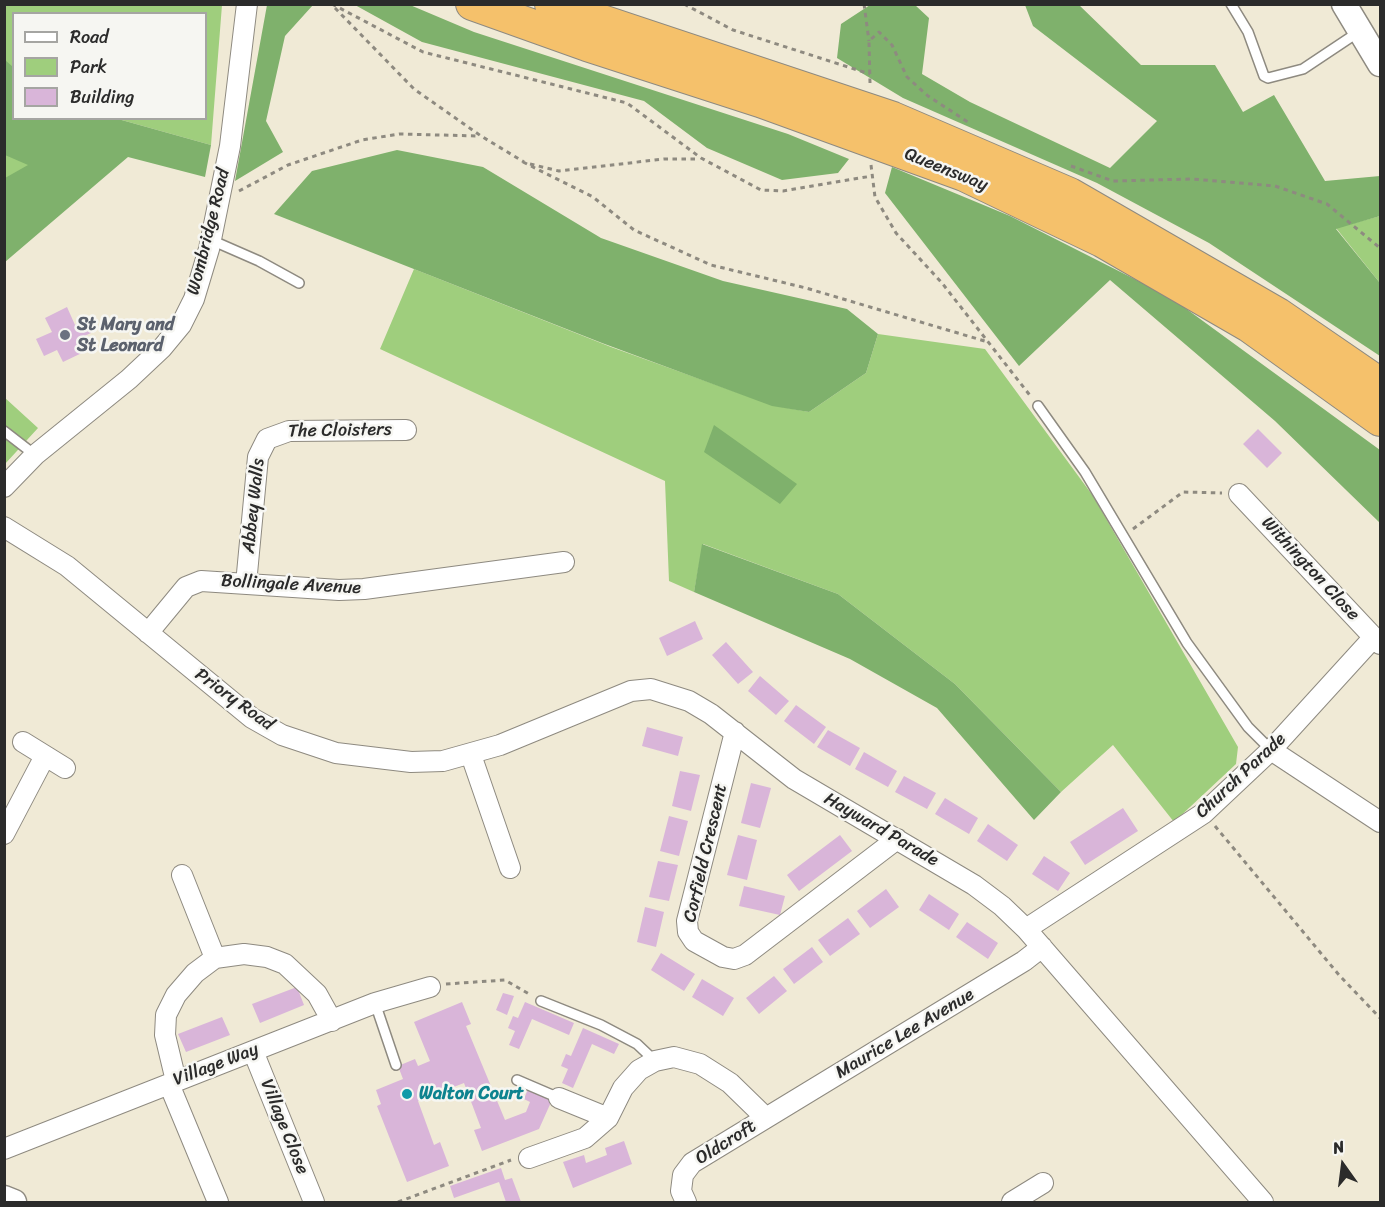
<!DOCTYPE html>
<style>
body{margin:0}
#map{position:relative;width:1385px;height:1207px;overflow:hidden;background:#f0ead6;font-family:Sriracha,sans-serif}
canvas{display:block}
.frame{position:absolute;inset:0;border:6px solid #2b2b2b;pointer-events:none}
.legend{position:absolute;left:12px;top:12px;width:195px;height:108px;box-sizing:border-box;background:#f6f6f2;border:2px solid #a5a5a2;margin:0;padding:8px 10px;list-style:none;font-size:18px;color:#2b2b2b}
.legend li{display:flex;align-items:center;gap:12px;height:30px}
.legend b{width:30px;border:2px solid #a5a5a2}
.north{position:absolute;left:1313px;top:1135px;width:60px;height:60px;-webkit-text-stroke:4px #f6f6f2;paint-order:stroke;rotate:346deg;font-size:16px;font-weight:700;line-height:24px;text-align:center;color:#2b2b2b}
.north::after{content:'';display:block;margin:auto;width:21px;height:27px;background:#2b2b2b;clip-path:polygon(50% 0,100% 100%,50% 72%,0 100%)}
</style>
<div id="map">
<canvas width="1385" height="1207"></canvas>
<div class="frame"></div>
<ul class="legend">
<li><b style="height:8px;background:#fff"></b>Road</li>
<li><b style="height:16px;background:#9fce7d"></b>Park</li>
<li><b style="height:16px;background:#d9b5d9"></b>Building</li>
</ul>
<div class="north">N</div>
</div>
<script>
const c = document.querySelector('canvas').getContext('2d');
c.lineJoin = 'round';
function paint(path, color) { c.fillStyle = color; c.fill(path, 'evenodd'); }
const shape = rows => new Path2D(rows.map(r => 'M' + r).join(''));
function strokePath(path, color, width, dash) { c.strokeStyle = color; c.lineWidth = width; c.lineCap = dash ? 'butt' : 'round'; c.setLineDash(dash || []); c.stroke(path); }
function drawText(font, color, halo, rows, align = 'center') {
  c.font = font + ' Sriracha,sans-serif'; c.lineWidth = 5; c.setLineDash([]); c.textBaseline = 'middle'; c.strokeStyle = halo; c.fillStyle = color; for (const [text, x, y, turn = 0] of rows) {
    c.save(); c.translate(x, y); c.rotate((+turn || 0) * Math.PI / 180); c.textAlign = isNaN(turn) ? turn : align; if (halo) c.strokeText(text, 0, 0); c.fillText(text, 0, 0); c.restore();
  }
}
const green = shape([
 [5,5,222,5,211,145,118,119,5,262],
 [14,14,206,14,206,118,14,118],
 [1380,216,1380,283,1336,228],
 [414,269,611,347,772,405,809,412,866,373,878,334,985,349,1093,496,1238,747,1236,764,1174,822,1113,745,1061,792,955,684,838,594,703,544,694,592,669,581,665,481,380,349],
 [4,397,38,428,5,464,4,464]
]);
const forest = shape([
 [267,5,313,5,285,36,266,121,283,152,235,181],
 [355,5,410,5,474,32,788,134,849,159,838,173,782,180,707,148,644,101,422,42],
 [870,5,915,5,929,18,922,74,970,102,1110,168,1157,121,1033,26,1025,5,1079,5,1141,65,1215,65,1243,112,1274,95,1325,181,1380,176,1380,216,1336,229,1380,283,1380,356,1209,243,1097,183,903,98,837,58,841,24],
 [5,60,13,67,14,118,118,119,211,145,205,177,128,157,5,262,5,178,28,165,5,155],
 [397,150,483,167,601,238,723,281,847,309,878,334,866,373,809,412,772,406,602,343,274,214,312,171],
 [892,167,1010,216,1170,297,1380,450,1380,523,1275,421,1110,280,1019,366,885,193],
 [714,425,797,484,780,504,704,452],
 [702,544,838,594,955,684,1061,792,1034,820,937,708,850,659,694,592]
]);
const building = shape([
 [67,307,75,325,85,320,91,333,80,338,86,351,63,362,57,350,44,356,36,339,52,332,45,318],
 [1258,429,1282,453,1267,468,1243,444],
 [695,621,703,639,667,656,659,638],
 [726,642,753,672,738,684,712,655],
 [760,676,789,701,776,715,748,691],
 [796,705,826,727,814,744,784,721],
 [647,727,683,737,678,756,642,746],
 [828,730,860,748,850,766,817,747],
 [864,752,897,771,888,787,855,769],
 [680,771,700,775,691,811,672,806],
 [904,776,936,793,927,809,895,792],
 [751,783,771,788,760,828,741,823],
 [945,798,978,818,969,834,935,814],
 [1123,808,1138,831,1085,865,1070,842],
 [669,816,688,821,679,856,660,851],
 [988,824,1018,845,1007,861,977,841],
 [738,835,757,840,747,880,727,875],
 [840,835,852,851,799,891,787,875],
 [1044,856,1070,873,1058,891,1032,874],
 [658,861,678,865,669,901,649,897],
 [744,886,785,896,780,915,739,906],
 [886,889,899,907,870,928,857,911],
 [929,894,959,914,949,930,919,910],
 [645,907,664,912,656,947,637,942],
 [848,918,860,934,830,956,818,940],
 [967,922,998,943,988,959,956,937],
 [812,947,823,962,794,984,783,969],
 [661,953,695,974,684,991,651,970],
 [774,976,787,991,759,1014,746,998],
 [702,979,734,998,723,1016,692,997],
 [297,987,304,1005,260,1023,252,1004],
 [503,993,514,996,507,1015,496,1010],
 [462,1002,471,1024,466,1026,505,1120,526,1112,530,1102,524,1099,528,1089,552,1100,539,1129,482,1151,474,1130,481,1128,464,1083,418,1101,434,1145,440,1142,449,1166,407,1182,377,1106,381,1104,376,1090,403,1079,398,1066,415,1059,418,1066,430,1061,414,1022],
 [525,1002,574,1023,569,1035,532,1019,519,1049,509,1045,515,1031,508,1028,513,1016,518,1018],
 [222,1017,230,1035,186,1052,178,1034],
 [583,1028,619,1044,614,1054,592,1044,573,1088,562,1083,568,1069,561,1066,566,1054,571,1056],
 [624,1141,632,1164,573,1188,563,1162,584,1155,586,1163,607,1155,605,1148],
 [501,1168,505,1180,512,1178,521,1202,506,1202,499,1182,454,1198,450,1186]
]);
const path = shape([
 [332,4,423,52,627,103,701,158,761,190,783,191,872,176],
 [684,4,733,30,870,74],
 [864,4,869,41],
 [335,8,414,89,481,136,524,162],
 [870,83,869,41,879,32,892,45,907,77,928,96,971,124],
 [523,162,593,197,634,230,711,265,806,288,988,342],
 [530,164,559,171,664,159,699,159],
 [871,165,875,197,896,233,942,283,1032,398],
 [1071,166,1113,181,1192,179,1275,186,1327,204,1380,248],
 [239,191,288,165,362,140,399,134,479,136],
 [1133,529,1183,492,1222,493],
 [1215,826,1339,975,1380,1018],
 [446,984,505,980,531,995],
 [398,1202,511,1160]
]);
const service = shape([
 [1231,4,1248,32,1264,76,1268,78,1303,69,1360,31],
 [211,240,259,261,299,283],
 [1038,406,1085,472,1187,643,1248,727,1271,750],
 [4,431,35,455],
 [541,1001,601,1025,637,1044,655,1061],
 [375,1003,396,1065],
 [517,1080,559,1098]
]);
const minor = shape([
 [4,487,35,455,129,379,162,348,181,325,194,299,209,249,230,146,247,4],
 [1239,494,1380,644],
 [4,527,67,566,252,718,282,735,336,753,411,762,443,761,500,745,631,691,651,689,689,701,711,714,794,779,974,885,1002,906,1026,929,1263,1202],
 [246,584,258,457,267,439,289,431,406,430],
 [148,633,186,587,201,581,339,590,364,589,564,562],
 [735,732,687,921,688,932,694,941,723,957,734,959,745,955,897,839],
 [23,742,65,768],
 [1271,750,1380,822],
 [471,755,510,868],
 [4,834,45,756],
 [182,875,215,958],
 [1026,929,1204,813,1271,750,1374,637],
 [253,1051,314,1202],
 [176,1081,165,1035,166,1015,176,995,195,973,215,958,244,954,267,957,285,964,317,994,332,1021],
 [169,1084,218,1202],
 [559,1098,608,1118],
 [4,1149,375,1003,430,987],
 [529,1158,585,1138,608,1118,623,1088,639,1070,655,1061,674,1057,700,1064,730,1083,766,1118],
 [686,1202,681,1191,683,1175,692,1163,1024,961,1042,947],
 [1012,1202,1043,1183]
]);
const tertiary = shape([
 [1344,4,1380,64],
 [4,1198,14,1202]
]);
const trunk = shape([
 [472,4,587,45,760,101,964,175,1102,241,1249,326,1380,420],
 [551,4,893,118,1070,194,1278,314,1380,384]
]);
const markers = [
 [65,335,6,"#6b7280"],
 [407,1094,6,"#0f9aa8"]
];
const streetNames = [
 ["Queensway",946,170,22],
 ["Wombridge Road",209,232,-76],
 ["The Cloisters",340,431,-1],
 ["Abbey Walls",254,506,-84],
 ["Withington Close",1310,569,47],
 ["Bollingale Avenue",291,585,3],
 ["Priory Road",234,700,36],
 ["Church Parade",1241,776,-43],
 ["Hayward Parade",881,830,30],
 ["Corfield Crescent",706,853,-77],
 ["Maurice Lee Avenue",905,1034,-31],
 ["Village Way",216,1065,-21],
 ["Village Close",284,1127,68],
 ["Oldcroft",726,1143,-32]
];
const worshipNames = [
 ["St Mary and",77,325],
 ["St Leonard",77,346]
];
const cultureNames = [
 ["Walton Court",419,1094]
];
paint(green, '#9fce7d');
paint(forest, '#7fb16c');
paint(building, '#d9b5d9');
strokePath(service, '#8e8a80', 12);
strokePath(minor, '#8e8a80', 22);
strokePath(tertiary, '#8e8a80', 27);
strokePath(trunk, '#8e8a80', 34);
strokePath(path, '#8e8a80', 3, [4.5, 4.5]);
strokePath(service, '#fff', 9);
strokePath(minor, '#fff', 20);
strokePath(tertiary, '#fff', 24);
strokePath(trunk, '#f5c16b', 32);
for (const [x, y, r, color] of markers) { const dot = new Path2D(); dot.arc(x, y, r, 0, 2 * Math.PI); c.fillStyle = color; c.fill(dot); strokePath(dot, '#f6f6f2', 2); }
drawText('18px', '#2b2b2b', '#f6f6f2', streetNames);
drawText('bold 18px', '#5b616d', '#f6f6f2', worshipNames, 'left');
drawText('bold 18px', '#0d838f', '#f6f6f2', cultureNames, 'left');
</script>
